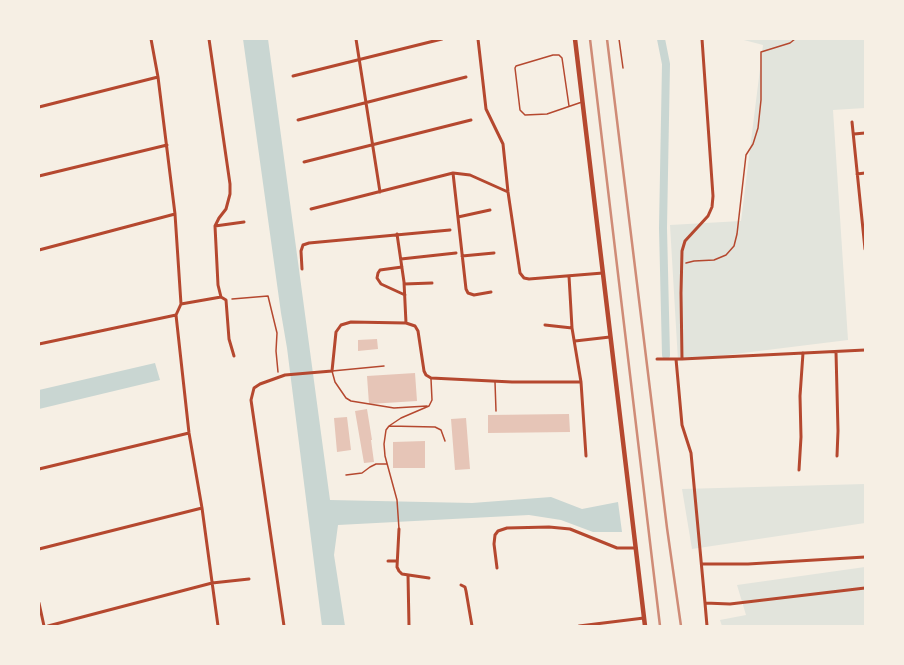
<!DOCTYPE html>
<style>
body{margin:0}
#map{position:relative;width:904px;height:665px;overflow:hidden;background:#f6efe4;font-family:Lato,sans-serif}
canvas{display:block}
.frame{position:absolute;inset:0;border:40px solid #f6efe4;pointer-events:none}
</style>
<div id="map">
<canvas width="904" height="665"></canvas>
<div class="frame"></div>
</div>
<script>
const c = document.querySelector('canvas').getContext('2d');
c.lineJoin = 'round';
function paint(path, color) { c.fillStyle = color; c.fill(path, 'evenodd'); }
const shape = rows => new Path2D(rows.map(r => 'M' + r).join(''));
function strokePath(path, color, width, dash) { c.strokeStyle = color; c.lineWidth = width; c.lineCap = dash ? 'butt' : 'round'; c.setLineDash(dash || []); c.stroke(path); }
const green = shape([
 [740,39,865,39,865,108,833,110,848,340,678,361,670,225,741,221,763,45],
 [865,484,865,523,692,549,682,489],
 [865,567,865,626,722,626,720,620,746,615,737,585]
]);
const water = shape([
 [243,39,268,39,330,500,472,503,551,497,582,509,618,502,622,532,593,532,561,520,529,515,338,525,334,555,345,626,322,626,287,348,281,313],
 [155,363,160,380,39,409,39,390]
]);
const canal = shape([
 [661,39,666,64,663,228,666,355]
]);
const building = shape([
 [377,339,378,349,358,351,358,340],
 [415,373,417,401,369,404,367,376],
 [367,409,372,440,371,440,374,462,364,463,355,411],
 [569,414,570,432,488,433,488,415],
 [347,417,351,450,337,452,334,418],
 [466,418,470,469,455,470,451,419],
 [425,441,425,468,393,468,393,442]
]);
const path = shape([
 [619,39,623,68],
 [686,263,694,261,714,260,726,255,734,246,737,234,746,155,753,144,758,128,761,100,761,52,790,43,795,39],
 [232,299,268,296,277,333,276,351,278,372]
]);
const service = shape([
 [569,106,562,58,559,55,553,55,516,66,515,68,520,110,525,115,547,114,582,102],
 [384,366,332,371,335,382,346,398,351,401,394,408,427,406],
 [495,382,496,411],
 [389,426,435,427,441,430,445,441],
 [346,475,362,473,370,467,376,464,387,464],
 [399,529,397,500,385,456,384,444,386,430,389,426,401,418,429,406,432,400,431,379]
]);
const minor = shape([
 [151,39,158,77,175,214,181,304],
 [209,39,230,184,230,194,226,209,219,218,215,226,218,285,221,297,226,300,229,339,234,356],
 [356,39,380,192],
 [478,39,486,109,503,144,508,192,520,273,524,278,529,279,603,273],
 [293,76,442,39],
 [39,107,158,77],
 [298,120,466,77],
 [852,122,865,249],
 [854,134,865,133],
 [304,162,471,120],
 [453,173,466,289,468,293,474,295,491,292],
 [857,174,865,173],
 [39,176,167,145],
 [311,209,453,173,470,175,508,192],
 [458,217,490,210],
 [215,226,244,222],
 [397,234,404,282,406,323],
 [39,250,175,214],
 [462,256,494,253],
 [401,259,456,253],
 [402,267,380,270,378,273,377,278,381,284,405,295],
 [302,269,301,251,303,245,309,243,450,230],
 [404,284,432,283],
 [181,304,221,297],
 [176,315,189,433,202,508,218,626],
 [545,325,572,328],
 [575,341,610,337],
 [39,344,176,315,181,304],
 [836,352,838,431,837,456],
 [657,359,682,359,865,350],
 [676,359,682,425,691,453,705,603,730,604,865,588],
 [682,359,681,293,682,251,685,241,708,216,712,207,713,196,702,39],
 [581,382,586,456],
 [39,469,189,433],
 [799,470,801,437,800,396,803,353],
 [399,529,397,567,399,571,402,574,429,578],
 [39,549,202,508],
 [388,561,397,561],
 [702,564,748,564,865,557],
 [497,568,494,544,495,535,498,531,507,528,549,527,570,529,617,548,636,548],
 [408,575,409,626],
 [461,585,465,587,466,591,472,626],
 [39,603,44,626],
 [705,603,707,626],
 [48,626,212,583,249,579],
 [284,626,251,400,254,388,260,384,285,375,332,371,336,332,341,325,351,322,406,323,415,326,418,331,424,371,426,375,431,378,512,382,581,382,572,328,569,276],
 [579,626,644,618]
]);
const secondary = shape([
 [575,39,645,626]
]);
const rail = shape([
 [590,39,660,626],
 [607,39,667,528,681,626]
]);
paint(green, '#e2e4dc');
paint(water, '#c9d6d2');
strokePath(canal, '#c9d6d2', 8);
paint(building, '#e6c5b7');
strokePath(path, '#b5482f', 1.5);
strokePath(service, '#b5482f', 1.5);
strokePath(minor, '#b5482f', 3);
strokePath(secondary, '#b5482f', 4.5);
strokePath(rail, '#cf8b77', 2.5);
</script>
